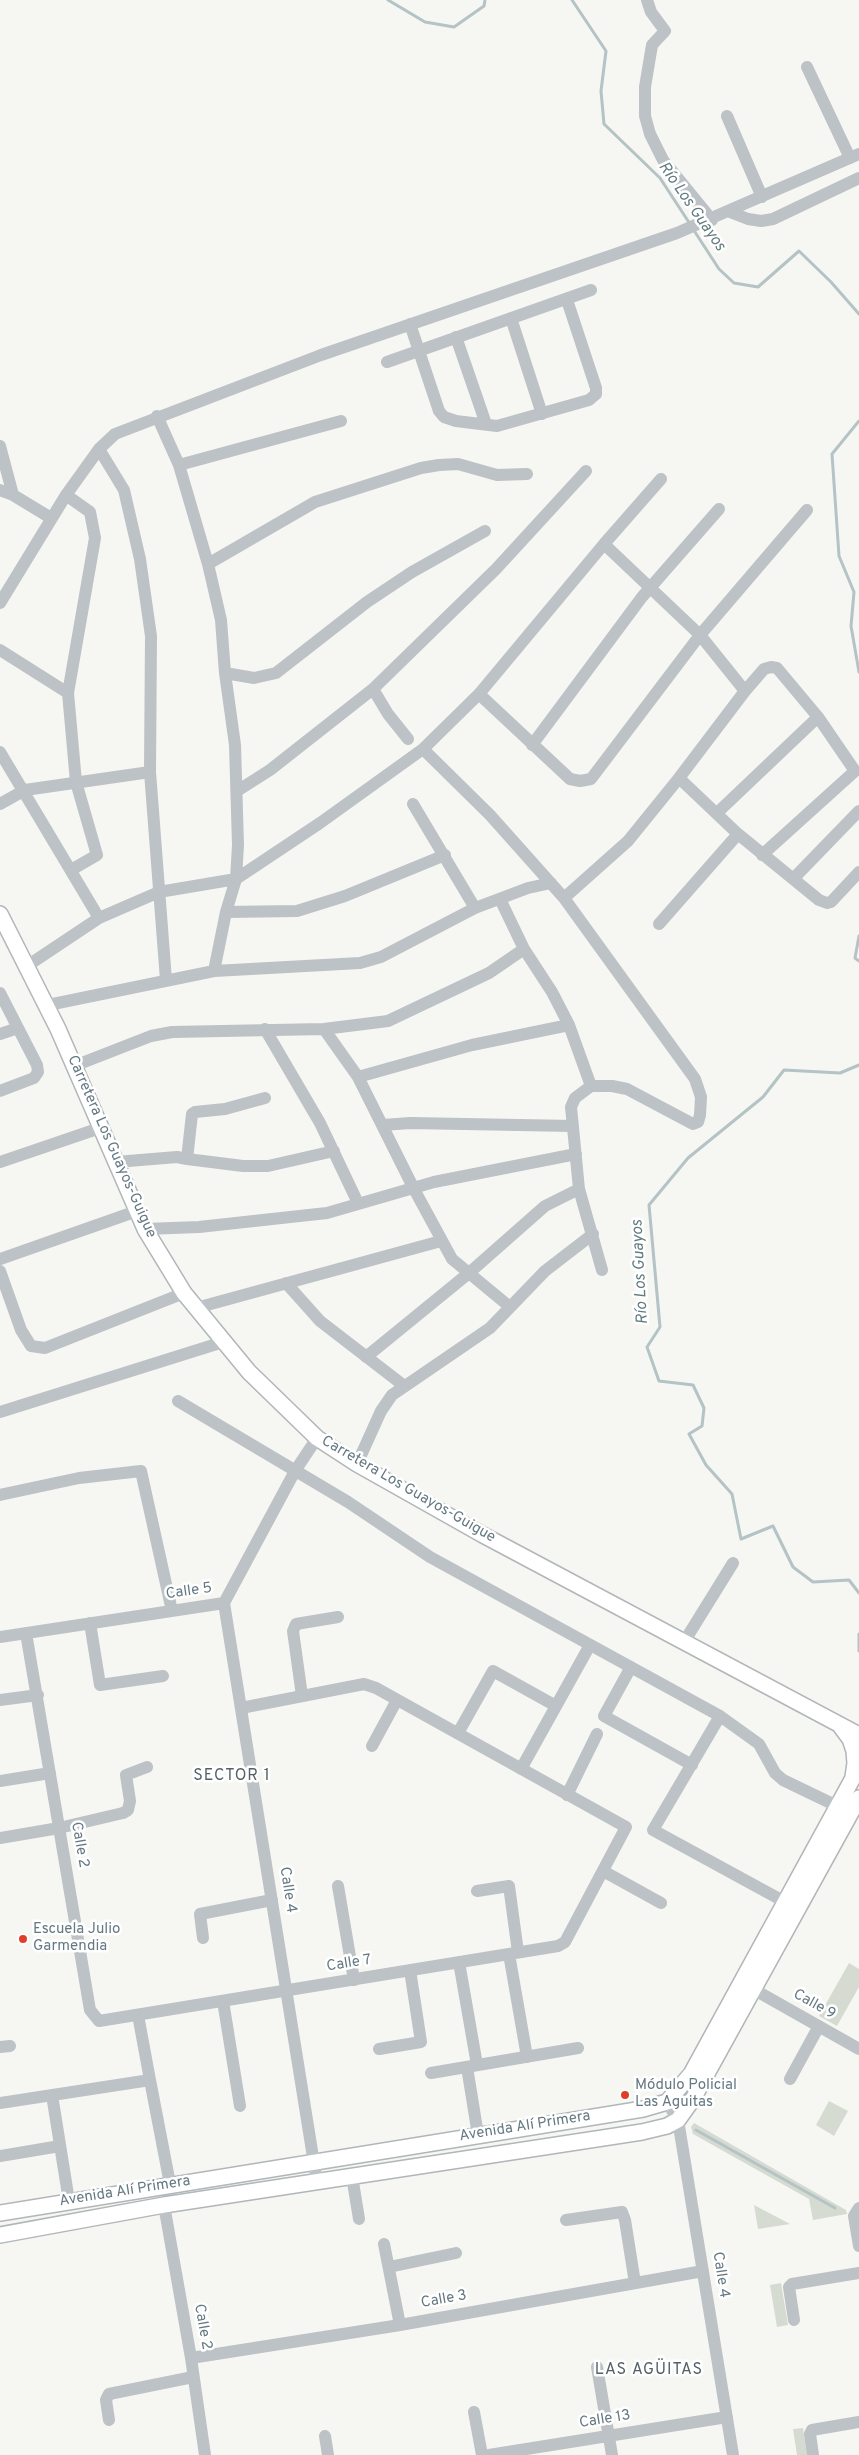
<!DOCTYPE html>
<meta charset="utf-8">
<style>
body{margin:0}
canvas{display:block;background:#f6f6f2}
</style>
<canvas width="859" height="2455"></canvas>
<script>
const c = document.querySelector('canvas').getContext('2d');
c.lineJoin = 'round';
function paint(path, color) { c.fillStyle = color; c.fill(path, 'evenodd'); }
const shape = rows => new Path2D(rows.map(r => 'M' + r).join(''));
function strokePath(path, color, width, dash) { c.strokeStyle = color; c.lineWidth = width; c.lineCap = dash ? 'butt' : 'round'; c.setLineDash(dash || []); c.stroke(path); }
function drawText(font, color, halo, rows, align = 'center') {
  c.font = font + ' Overpass,sans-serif'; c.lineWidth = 5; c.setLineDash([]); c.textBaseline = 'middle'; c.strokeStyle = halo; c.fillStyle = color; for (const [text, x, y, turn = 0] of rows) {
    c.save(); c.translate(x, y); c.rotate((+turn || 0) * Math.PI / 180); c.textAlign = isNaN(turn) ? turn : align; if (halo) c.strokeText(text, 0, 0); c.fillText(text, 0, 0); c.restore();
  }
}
const green = shape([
 [849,1963,859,1969,859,1987,837,2026,819,2016],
 [829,2101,848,2111,834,2136,816,2125],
 [694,2123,846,2210,847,2214,813,2220,809,2199,693,2134,691,2127],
 [754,2205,790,2224,758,2229],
 [781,2283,788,2325,777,2327,770,2285],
 [803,2428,807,2455,797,2455,793,2429]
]);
const stream = shape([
 [388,0,425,22,454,27,484,6,485,0],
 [572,0,606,51,601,91,604,124,660,178,690,224],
 [693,229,719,269,734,283,758,287,799,251,831,282,859,314],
 [859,421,832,454,839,556,854,592,851,626,859,672],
 [859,936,855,958,859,961],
 [859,1065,840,1073,784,1070,763,1097,688,1158,649,1205,660,1327,647,1347,659,1381,693,1385,704,1408,702,1426,689,1434,706,1465,732,1494,741,1539,773,1526,793,1567,813,1582,849,1580,859,1593],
 [859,1634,859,1651],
 [696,2130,835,2208]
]);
const minor = shape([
 [647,0,651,12,665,31,652,45,645,87,645,116,650,134,663,160,712,220],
 [807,67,850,158],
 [727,116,762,197],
 [730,212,748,219,761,221,773,219,859,178],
 [511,318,542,414],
 [410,324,439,411,444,417,456,421,497,426,589,400,596,394,596,388,567,300],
 [456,337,486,424],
 [387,362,591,290],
 [157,416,179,465,208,564,221,620,225,673,235,745,238,845,236,879,226,912,214,971],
 [0,446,13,495],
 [99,449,124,490,140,559,151,636,150,772,166,980],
 [179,465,341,421],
 [0,490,13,495,51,518],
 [66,495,90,512,95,538,68,693,76,782,97,855,71,870],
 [604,544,700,635,745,691],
 [208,564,315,502,421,468,439,465,458,464,497,475,527,474],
 [0,603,66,495,99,449,115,434,321,355,677,233,859,154],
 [0,650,68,693],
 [225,673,254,678,276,673,367,602,412,572,485,531],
 [373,689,388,714,408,739],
 [479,694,570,779,580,781,591,779,700,635,807,510],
 [532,745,642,597,719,509],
 [423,749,490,815,564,898,695,1079,701,1097,700,1115,698,1122,693,1124,627,1089,612,1086,591,1086],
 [0,752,99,918],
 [679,778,738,834,819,900,827,903,831,902,859,872],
 [237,791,270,770,373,689,496,569,586,471],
 [0,804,25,790,150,772],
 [413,804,475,908],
 [717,813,818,717],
 [793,879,859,811],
 [564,898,628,841,679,778,745,691,764,669,771,667,777,668,818,717,855,771,762,855],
 [500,899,524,949,552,992,569,1025,591,1086,575,1098,571,1107,579,1189,602,1270],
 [226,912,297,911,345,896,445,855],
 [659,924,738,834],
 [27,966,99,918,159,892,236,879,320,823,423,749,479,694,604,544,661,479],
 [0,993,18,1028,0,1034],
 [48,1005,214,971,360,963,381,957,475,908,528,888,551,883],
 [265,1029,320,1123,358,1203],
 [324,1029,358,1077,414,1189,452,1259,510,1307],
 [74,1066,151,1036,172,1032,324,1029,388,1021,489,973,524,949],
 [358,1077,472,1045,569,1025],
 [0,1091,34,1078,38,1072,37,1065,18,1028],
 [383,1125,410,1123,573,1126],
 [187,1159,243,1166,268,1166,334,1151],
 [0,1162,100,1128],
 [116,1162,177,1157,187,1159,192,1114,195,1112,225,1109,265,1098],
 [145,1229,199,1227,327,1213,434,1182,576,1154],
 [0,1259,137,1211],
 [0,1271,21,1330,31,1346,45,1348,184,1293],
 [286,1283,320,1321,403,1385],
 [196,1308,441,1241],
 [366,1357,469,1273,545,1206,579,1189],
 [178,1401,348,1502,430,1557,720,1716,759,1744,775,1773,783,1780,837,1806],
 [0,1412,223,1342],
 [357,1464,381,1411,392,1395,490,1328,545,1271,593,1234],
 [0,1495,79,1478,141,1471,172,1611],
 [224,1603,317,2182],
 [224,1603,295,1471,317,1438],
 [90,1623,100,1685,163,1676],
 [26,1633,90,2010,99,2021,558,1946,565,1942,626,1827,376,1688,364,1684,241,1708],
 [0,1637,224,1603],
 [684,1642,733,1563],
 [631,1667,604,1716,692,1765],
 [302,1696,293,1631,296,1624,338,1617],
 [0,1700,38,1695],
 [720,1716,653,1830,785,1902],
 [458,1733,493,1671,556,1706],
 [372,1746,397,1700],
 [521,1769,590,1645],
 [0,1781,50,1773],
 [567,1795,597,1734],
 [0,1838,59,1828,123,1813,128,1810,130,1801,126,1775,147,1767],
 [603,1871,661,1903],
 [338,1886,354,1980],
 [477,1891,509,1886,518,1952],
 [203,1938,200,1914,272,1900],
 [509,1954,527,2057],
 [459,1962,477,2065],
 [753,1989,859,2049],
 [223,2001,240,2106],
 [0,2047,10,2046],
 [379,2049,421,2042,410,1970],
 [467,2067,478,2135],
 [431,2073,578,2048],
 [790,2079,819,2026],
 [150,2080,170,2184],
 [52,2095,69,2201],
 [667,2102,678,2120,733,2455],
 [0,2103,150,2080,138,2015],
 [0,2156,60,2146],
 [352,2176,359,2219],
 [164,2205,191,2358,205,2455],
 [859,2208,854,2216,859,2246],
 [566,2220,622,2212,625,2220,635,2283],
 [384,2244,400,2325],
 [389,2267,456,2253],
 [794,2320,789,2287,792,2284,859,2273],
 [191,2358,400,2325,703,2271],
 [597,2367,612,2455],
 [474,2412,482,2455],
 [109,2420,106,2400,109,2394,193,2377],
 [325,2436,328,2455],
 [489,2455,727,2417],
 [813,2455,810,2434,812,2430,859,2422]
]);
const major = shape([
 [0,914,58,1029,145,1229,184,1293,249,1372,317,1438,357,1464,483,1535,859,1735],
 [841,1727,850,1739,854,1751,855,1763,853,1777],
 [0,2213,643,2109,667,2102,691,2074,859,1767],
 [0,2235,164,2205,642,2132,667,2126,678,2120,693,2099,859,1798]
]);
const markers = [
 [23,1939,5,"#df3f2a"],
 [625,2095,5,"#df3f2a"]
];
const streetNames = [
 ["Carretera Los Guayos-Guigue",111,1147,66],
 ["Carretera Los Guayos-Guigue",408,1490,30],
 ["Calle 5",189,1592,-8],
 ["Calle 2",79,1845,80],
 ["Calle 4",287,1890,81],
 ["Calle 7",349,1964,-9],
 ["Calle 9",814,2005,29],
 ["Avenida Alí Primera",525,2127,-9],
 ["Avenida Alí Primera",125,2192,-9],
 ["Calle 4",720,2275,81],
 ["Calle 3",444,2300,-10],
 ["Calle 2",202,2327,80],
 ["Calle 13",605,2420,-9]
];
const poiNames = [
 ["Escuela Julio",33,1930],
 ["Garmendia",33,1947],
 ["Módulo Policial",635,2086],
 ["Las Aguitas",635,2103]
];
const waterNames = [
 ["Río Los Guayos",691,207,55],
 ["Río Los Guayos",641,1272,-93]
];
const neighbourhoodNames = [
 ["SECTOR 1",232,1777],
 ["LAS AGÜITAS",649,2371]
];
paint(green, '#d6dbd2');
strokePath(stream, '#b4c3c5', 3);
strokePath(major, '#b0b6b9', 18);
strokePath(minor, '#bcc2c5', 12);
strokePath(major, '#fff', 15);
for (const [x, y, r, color] of markers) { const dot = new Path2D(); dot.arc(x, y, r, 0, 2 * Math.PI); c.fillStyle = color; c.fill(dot); strokePath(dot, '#fff', 2); }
drawText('15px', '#657983', '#fff', streetNames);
drawText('15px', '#657983', '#fff', poiNames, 'left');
drawText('italic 16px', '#617b7f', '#fff', waterNames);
c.letterSpacing = '1px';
drawText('16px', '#536168', '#fff', neighbourhoodNames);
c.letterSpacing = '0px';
</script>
